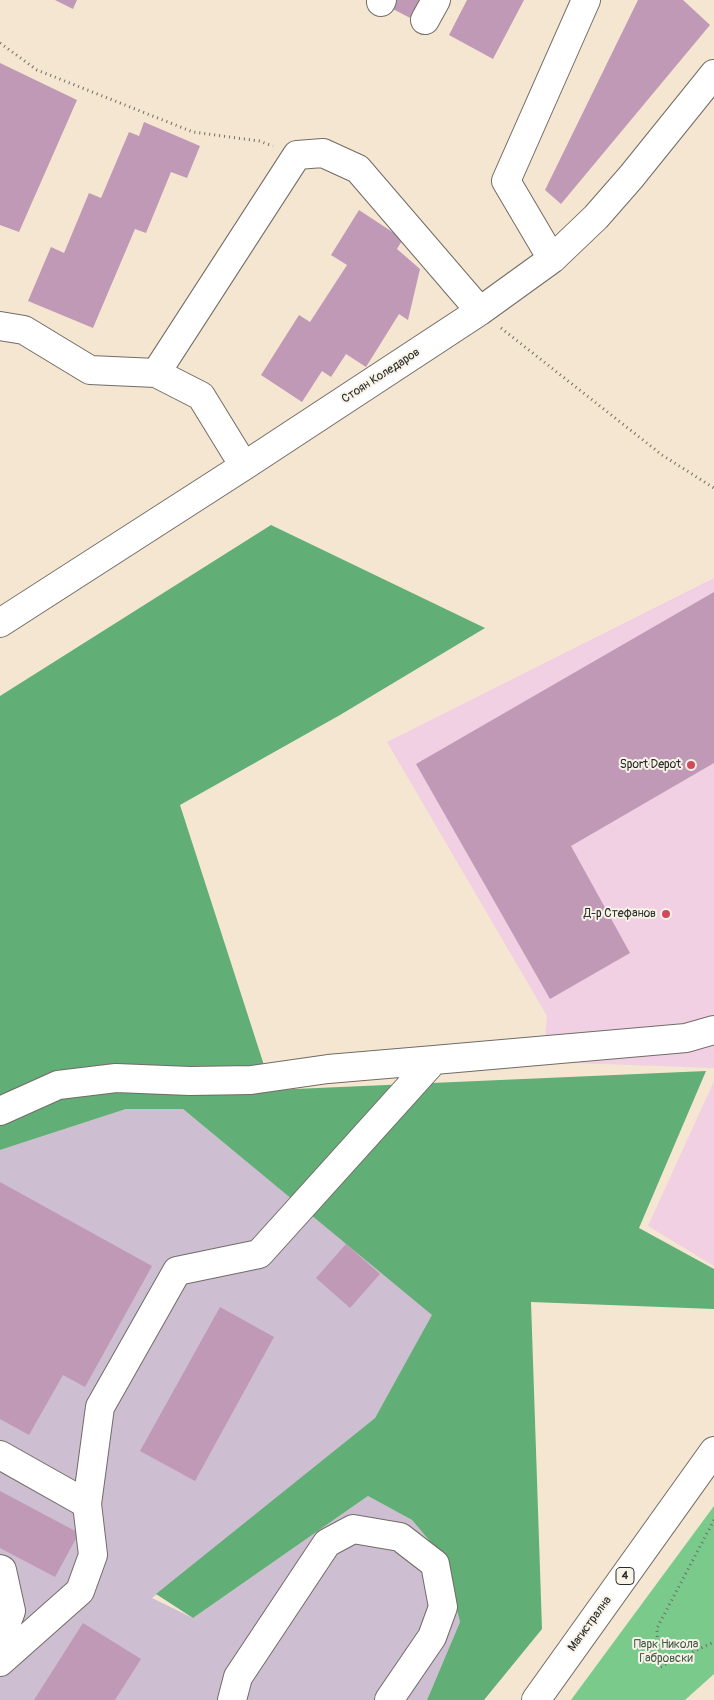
<!DOCTYPE html>
<meta charset="utf-8">
<style>
body{margin:0}
canvas{display:block;background:#f4e6d1}
</style>
<canvas width="714" height="1700"></canvas>
<script>
const c = document.querySelector('canvas').getContext('2d');
c.lineJoin = 'round';
function paint(path, color) { c.fillStyle = color; c.fill(path, 'evenodd'); }
const shape = rows => new Path2D(rows.map(r => 'M' + r).join(''));
function strokePath(path, color, width, dash) { c.strokeStyle = color; c.lineWidth = width; c.lineCap = dash ? 'butt' : 'round'; c.setLineDash(dash || []); c.stroke(path); }
function drawText(font, color, halo, rows, align = 'center') {
  c.font = font + ' Pangolin,sans-serif'; c.lineWidth = 4; c.setLineDash([]); c.textBaseline = 'middle'; c.strokeStyle = halo; c.fillStyle = color; for (const [text, x, y, turn = 0] of rows) {
    c.save(); c.translate(x, y); c.rotate((+turn || 0) * Math.PI / 180); c.textAlign = isNaN(turn) ? turn : align; if (halo) c.strokeText(text, 0, 0); c.fillText(text, 0, 0); c.restore();
  }
}
const built = shape([
 [714,578,714,1068,543,1062,547,1016,387,742],
 [714,1081,714,1266,648,1226]
]);
const industrial = shape([
 [126,1109,183,1109,433,1315,375,1418,152,1598,193,1618,368,1496,412,1520,444,1558,460,1622,427,1700,0,1700,0,1150]
]);
const green = shape([
 [714,1506,714,1674,685,1700,571,1700]
]);
const forest = shape([
 [271,525,485,628,340,715,180,805,272,1090,706,1071,639,1228,714,1269,714,1309,531,1302,542,1629,484,1700,427,1700,460,1622,444,1558,412,1520,368,1496,193,1618,156,1594,375,1418,432,1315,183,1109,126,1109,0,1150,0,696]
]);
const building = shape([
 [55,0,77,0,73,9],
 [392,0,427,0,416,21,389,7],
 [467,0,524,0,493,59,449,35],
 [638,0,683,0,710,25,561,204,545,190],
 [0,63,77,100,19,232,0,225],
 [144,122,200,146,187,178,171,172,146,233,135,229,93,328,28,301,51,247,64,253,89,193,101,198,129,132,139,136],
 [359,210,403,239,397,249,420,269,408,320,399,314,366,367,346,354,331,377,322,371,302,402,261,375,299,315,310,322,347,265,331,255],
 [714,592,714,763,571,846,630,953,550,999,416,764],
 [0,1182,152,1266,85,1387,63,1375,29,1435,0,1419],
 [346,1244,380,1274,350,1308,316,1278],
 [220,1307,274,1337,195,1481,140,1451],
 [0,1491,79,1533,55,1577,0,1548],
 [83,1623,141,1659,115,1700,34,1700]
]);
const path = shape([
 [0,43,37,70,193,132,259,141,273,146],
 [501,328,662,455,714,488],
 [714,1520,657,1628,658,1668,714,1642]
]);
const minor = shape([
 [381,2,382,0],
 [425,20,436,0],
 [552,259,506,181,586,0],
 [0,326,24,330,90,370,156,373,201,396,244,466],
 [156,373,297,155,323,153,358,169,480,311],
 [0,623,244,466,480,311,552,259,596,217,631,177,714,74],
 [0,1111,58,1085,116,1078,190,1081,251,1080,328,1069,434,1060],
 [0,1455,87,1504],
 [0,1569,2,1570,11,1611,0,1641],
 [0,1662,80,1591,93,1555,87,1504,100,1407,177,1271,259,1254,434,1060,686,1038,714,1030],
 [232,1700,238,1677,327,1543,353,1529,400,1537,435,1564,443,1607,432,1637,389,1700]
]);
const major = shape([
 [536,1700,714,1451]
]);
const markers = [
 [691,765,5,"#d1495b"],
 [666,914,5,"#d1495b"]
];
const shields = [
 [625,1576,18]
];
const shieldNames = [
 ["4",625,1576]
];
const streetNames = [
 ["Стоян Коледаров",381,376,-33],
 ["Магистрална",590,1624,-54]
];
const poiNames = [
 ["Sport Depot",681,765],
 ["Д-р Стефанов",656,914]
];
const parkNames = [
 ["Парк Никола",666,1645],
 ["Габровски",666,1659]
];
paint(built, '#f1d0e3');
paint(industrial, '#cebed1');
paint(green, '#79ca8b');
paint(forest, '#62ae77');
paint(building, '#c099b6');
strokePath(minor, '#716c65', 30);
strokePath(major, '#716c65', 30);
strokePath(path, '#716c65', 3, [1, 4]);
strokePath(minor, '#fff', 28);
strokePath(major, '#fff', 28);
for (const [x, y, r, color] of markers) { const dot = new Path2D(); dot.arc(x, y, r, 0, 2 * Math.PI); c.fillStyle = color; c.fill(dot); strokePath(dot, '#f7f3e8', 2); }
for (const [x, y, w] of shields) { const box = new Path2D(); box.roundRect(x - w / 2, y - 8.5, w, 17, 4); c.fillStyle = '#f7f3e8'; c.fill(box); strokePath(box, '#2b2b2b', 1); }
drawText('bold 11px', '#2b2b2b', null, shieldNames);
drawText('12px', '#2b2b2b', '#f7f3e8', streetNames);
drawText('12px', '#2b2b2b', '#f7f3e8', poiNames, 'right');
drawText('12px', '#425b48', '#f7f3e8', parkNames);
</script>
